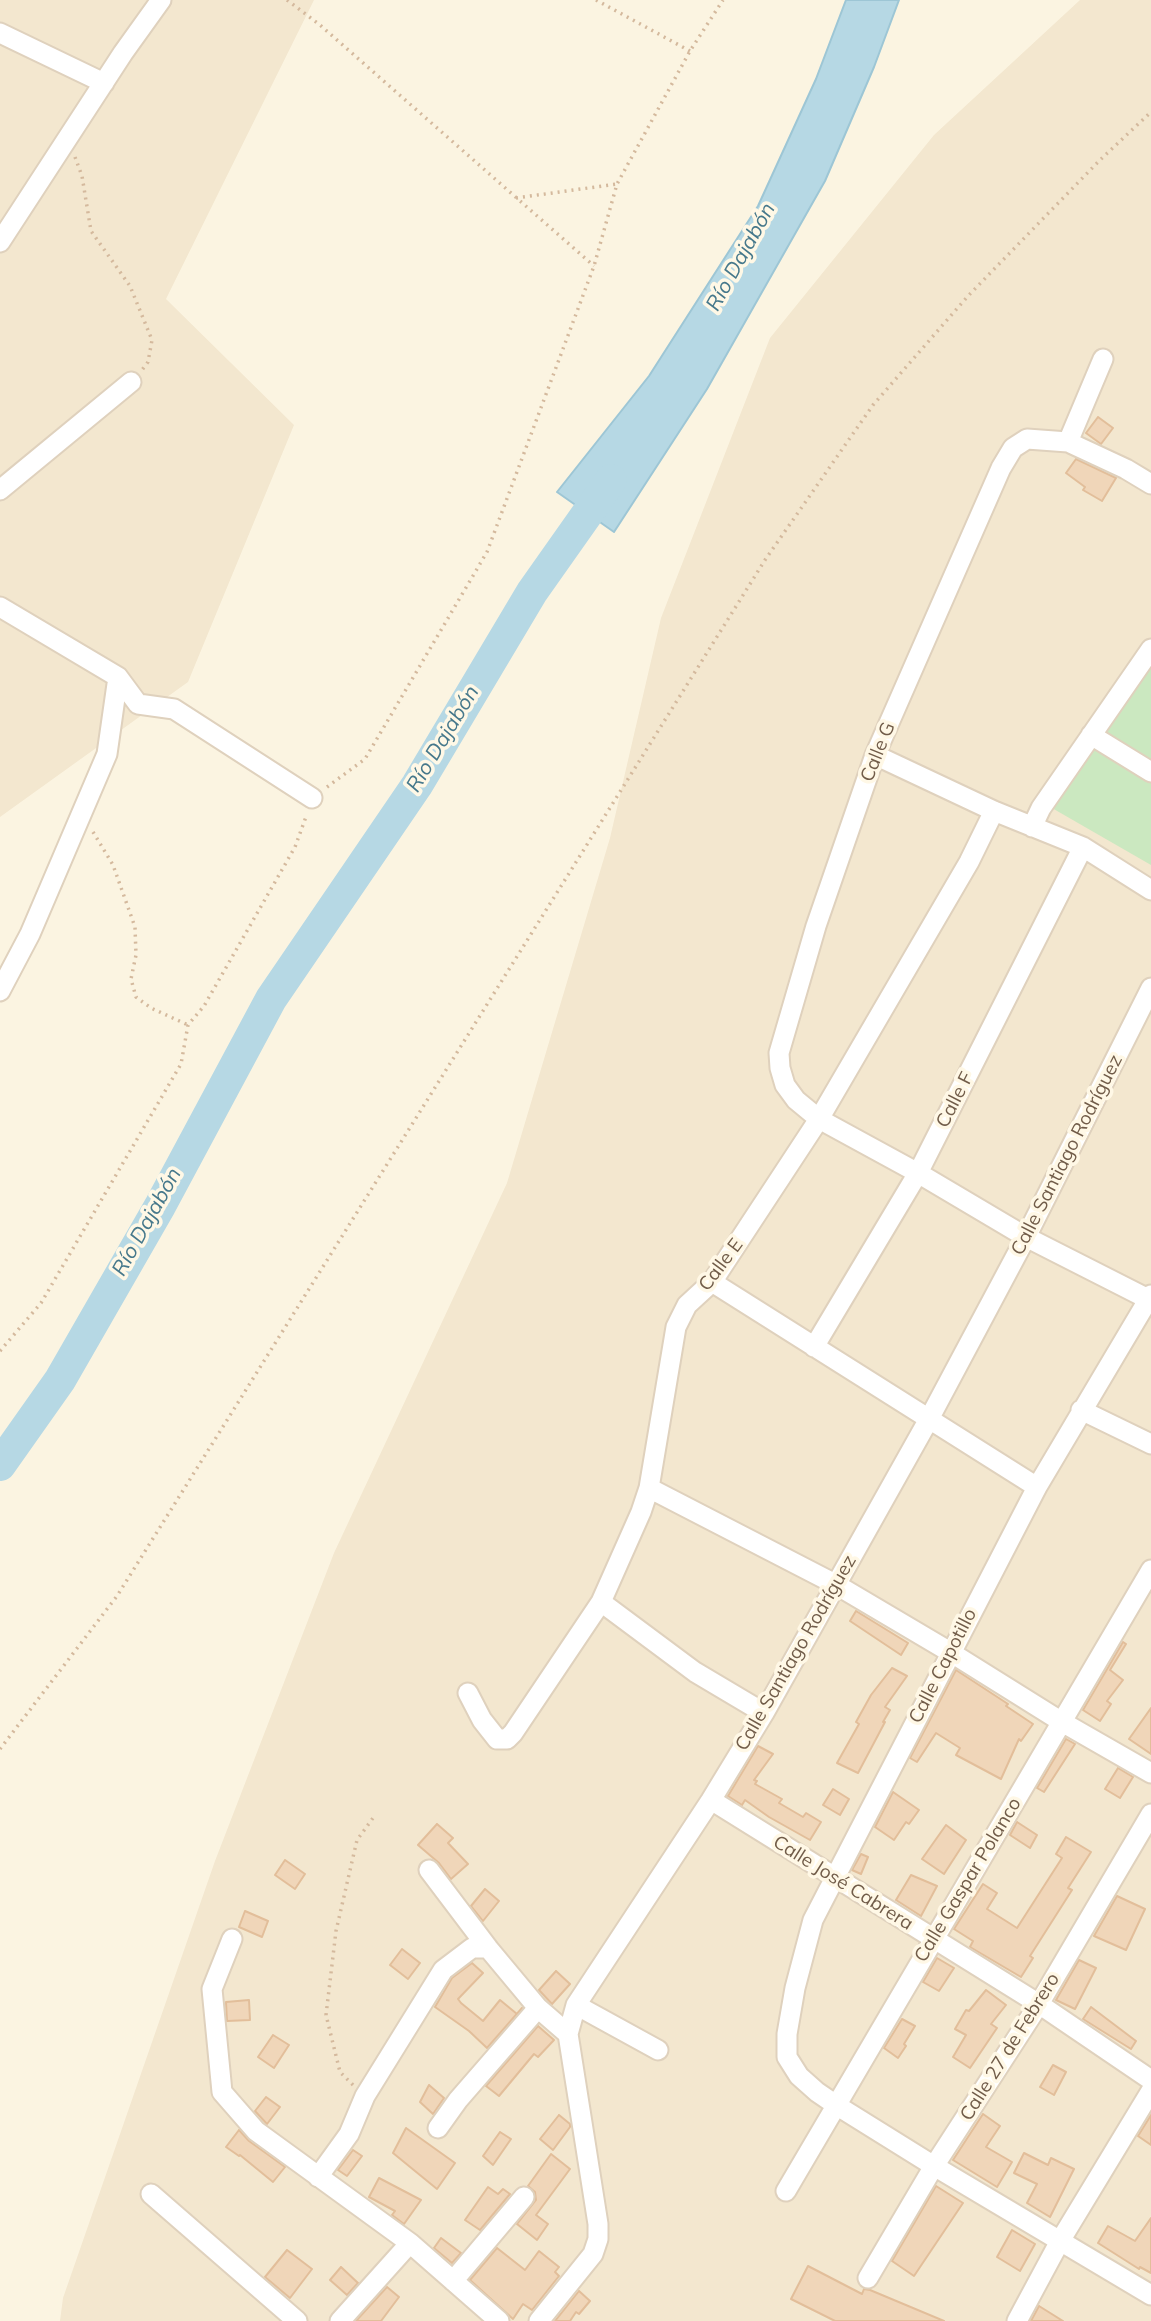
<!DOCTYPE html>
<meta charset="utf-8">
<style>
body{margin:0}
canvas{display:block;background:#fbf4e1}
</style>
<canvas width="1151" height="2321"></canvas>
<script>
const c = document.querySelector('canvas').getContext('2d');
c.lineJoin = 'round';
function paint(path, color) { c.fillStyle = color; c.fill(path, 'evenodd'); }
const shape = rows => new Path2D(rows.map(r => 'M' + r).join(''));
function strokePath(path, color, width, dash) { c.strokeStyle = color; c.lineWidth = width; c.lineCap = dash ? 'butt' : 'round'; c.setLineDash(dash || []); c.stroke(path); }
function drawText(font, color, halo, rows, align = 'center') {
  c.font = font + ' Mulish,sans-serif'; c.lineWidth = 7; c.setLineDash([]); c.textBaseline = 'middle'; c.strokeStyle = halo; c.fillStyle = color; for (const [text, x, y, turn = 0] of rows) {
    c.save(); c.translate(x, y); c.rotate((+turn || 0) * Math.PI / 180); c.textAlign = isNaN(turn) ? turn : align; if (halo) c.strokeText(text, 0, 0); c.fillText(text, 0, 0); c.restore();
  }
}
const residential = shape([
 [0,0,314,0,166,299,294,425,188,682,0,817],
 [1080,0,1151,0,1151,2321,60,2321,63,2298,215,1861,334,1553,507,1183,610,838,661,618,770,338,934,135]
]);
const green = shape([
 [1151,647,1151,865,1045,804]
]);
const water = shape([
 [846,0,899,0,874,67,825,181,707,389,614,532,557,492,649,376,758,206,816,79,846,0]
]);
const river = shape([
 [0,1465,60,1380,160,1206,271,999,417,785,532,592,611,480]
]);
const building = shape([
 [1098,417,1113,428,1101,444,1086,433,1098,417],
 [1076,459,1116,478,1102,501,1083,490,1085,487,1066,473,1076,459],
 [856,1611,908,1643,901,1655,850,1621,856,1611],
 [1123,1642,1126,1644,1110,1670,1123,1680,1107,1701,1111,1704,1100,1721,1083,1710,1123,1642],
 [892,1668,907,1676,885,1707,890,1710,883,1722,885,1722,858,1773,837,1763,859,1724,856,1722,871,1695,892,1668],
 [956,1670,1008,1704,1006,1706,1033,1724,1021,1741,1019,1739,1001,1779,956,1755,960,1748,936,1733,917,1762,910,1758,956,1670],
 [1151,1708,1151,1754,1129,1739,1151,1708],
 [1066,1739,1075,1744,1044,1792,1037,1788,1066,1739],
 [758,1746,773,1754,754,1780,757,1781,755,1784,782,1799,779,1803,803,1817,806,1813,821,1822,810,1840,769,1817,745,1800,742,1805,728,1796,758,1746],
 [1118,1768,1133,1777,1120,1798,1105,1789,1118,1768],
 [833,1789,849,1799,840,1815,823,1805,833,1789],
 [893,1792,919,1810,909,1824,906,1822,894,1840,875,1827,893,1792],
 [1017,1822,1037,1835,1030,1848,1010,1835,1017,1822],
 [437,1824,453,1838,448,1843,468,1864,451,1879,439,1863,418,1845,437,1824],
 [946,1825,966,1840,944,1874,922,1859,946,1825],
 [1066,1837,1091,1852,1068,1888,1072,1890,1030,1956,1033,1958,1021,1977,970,1947,973,1941,954,1929,983,1884,997,1893,987,1909,1017,1928,1062,1858,1056,1854,1066,1837],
 [861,1854,868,1857,861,1874,852,1870,861,1854],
 [285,1860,305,1874,295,1889,275,1875,285,1860],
 [911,1875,937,1886,921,1916,896,1900,911,1875],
 [485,1889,499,1901,483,1921,471,1906,485,1889],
 [1117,1896,1145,1909,1126,1950,1094,1936,1117,1896],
 [245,1911,268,1921,262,1937,239,1927,245,1911],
 [402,1949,420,1963,408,1979,390,1965,402,1949],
 [937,1958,954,1968,939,1991,923,1982,937,1958],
 [1079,1960,1096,1968,1075,2009,1056,2000,1079,1960],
 [472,1963,483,1973,458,1999,461,2003,483,2021,500,2000,517,2014,522,2008,487,2048,469,2031,435,2007,452,1978,472,1963],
 [556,1971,570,1984,552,2004,539,1990,556,1971],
 [986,1990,1006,2005,991,2024,997,2028,970,2068,953,2057,966,2035,955,2029,966,2010,969,2011,986,1990],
 [249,2000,250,2020,227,2021,226,2002,249,2000],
 [1091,2007,1136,2041,1131,2049,1083,2019,1091,2007],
 [902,2019,915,2026,904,2044,906,2046,898,2058,884,2048,902,2019],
 [538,2026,554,2040,538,2057,534,2054,499,2096,486,2086,538,2026],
 [273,2035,289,2045,274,2068,258,2057,273,2035],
 [1053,2065,1066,2072,1054,2095,1040,2087,1053,2065],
 [429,2085,444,2098,433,2114,420,2102,429,2085],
 [266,2097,280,2107,267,2124,255,2111,266,2097],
 [983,2114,1000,2126,986,2147,1012,2162,997,2187,953,2160,983,2114],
 [559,2115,570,2124,570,2127,553,2150,540,2139,559,2115],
 [1151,2115,1151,2145,1138,2136,1151,2115],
 [406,2128,455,2163,437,2189,393,2153,406,2128],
 [239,2130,249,2141,285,2167,273,2182,240,2155,239,2156,226,2147,239,2130],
 [500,2132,511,2139,493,2165,483,2156,500,2132],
 [353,2150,362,2156,347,2176,338,2170,353,2150],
 [1024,2153,1048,2165,1051,2158,1074,2169,1050,2217,1027,2203,1037,2184,1014,2173,1024,2153],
 [551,2154,570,2169,536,2215,548,2224,537,2240,517,2224,536,2200,535,2192,528,2186,551,2154],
 [379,2178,421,2200,404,2224,392,2215,395,2211,369,2197,379,2178],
 [936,2186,963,2203,914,2276,892,2261,936,2186],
 [488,2187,498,2194,503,2189,510,2194,480,2230,465,2220,488,2187],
 [1151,2218,1151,2273,1140,2267,1139,2269,1098,2243,1108,2226,1135,2241,1151,2218],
 [1012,2230,1035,2244,1020,2271,997,2257,1012,2230],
 [441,2238,461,2253,452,2263,434,2248,441,2238],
 [497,2248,525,2270,539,2251,559,2267,555,2272,559,2276,532,2310,523,2304,513,2319,470,2280,497,2248],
 [287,2250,312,2269,290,2298,265,2277,287,2250],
 [808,2266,862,2294,864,2289,870,2290,944,2321,835,2321,791,2299,808,2266],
 [341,2267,358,2283,347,2295,330,2280,341,2267],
 [387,2287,399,2297,381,2321,356,2321,387,2287],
 [579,2291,590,2301,579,2314,576,2312,570,2321,555,2321,579,2291],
 [1039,2306,1063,2321,1031,2321,1039,2306]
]);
const path = shape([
 [287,0,320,25,594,266],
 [596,0,690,51],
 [75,157,82,176,91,231,130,286,152,340,148,362,142,370],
 [516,198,617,184],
 [327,787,365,759,487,552,594,266,617,184,690,51,723,0],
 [93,832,113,865,135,927,136,955,131,979,136,997,151,1008,188,1025],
 [0,1351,41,1303,181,1064,188,1025,204,1006,295,847,307,814],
 [0,1749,117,1596,765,560,873,405,968,296,1100,160,1151,112],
 [353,2085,340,2072,326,2015,336,1931,357,1840,373,1818]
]);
const minor = shape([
 [0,33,104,83],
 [0,242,123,53,161,0],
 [1068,442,1103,359],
 [0,490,131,382],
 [0,607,118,677,138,704,174,709,312,798],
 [1091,735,1151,772],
 [875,755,994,811,1083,847,1151,890],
 [1032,827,1041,808,1151,649],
 [0,991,30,934,107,754,118,677],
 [712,1282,1037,1487],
 [1151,1295,1037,1487,813,1920,795,1988,787,2034,787,2057,799,2076,817,2092,836,2105,934,2166,1151,2295],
 [1148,1299,1026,1237,918,1173,819,1119,796,1100,785,1085,780,1068,779,1053,816,926,875,755,1001,468,1013,448,1027,439,1068,442,1126,469,1151,484],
 [814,1347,918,1173,1083,847],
 [1081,1410,1151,1444],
 [649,1488,835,1584,950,1652,1062,1722,1151,1773],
 [601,1602,695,1672,764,1713],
 [468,1693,482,1720,497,1739,507,1739,513,1733,601,1602,641,1512,649,1488,676,1327,687,1305,712,1282,819,1119,969,862,994,811],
 [711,1800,1039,2004,1151,2080],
 [429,1870,488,1948,538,2008,568,2034],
 [232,1939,212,1989,222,2092,256,2131,410,2243,499,2321],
 [576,2005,658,2050],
 [438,2128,458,2100,538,2008],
 [318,2177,349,2134,365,2096,443,1970,472,1948,488,1948],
 [786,2191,1151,1570],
 [151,2194,297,2321],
 [868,2278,934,2166,1039,2004,1151,1814],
 [453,2281,524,2197],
 [340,2321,410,2243],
 [539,2321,593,2254,598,2239,598,2224,568,2034,576,2005,711,1800,764,1713,929,1419,1026,1237,1151,988],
 [1017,2321,1060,2241,1151,2091]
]);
const streetNames = [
 ["Calle G",878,752,-68],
 ["Calle F",955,1100,-63],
 ["Calle Santiago Rodríguez",1067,1155,-63],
 ["Calle E",721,1265,-53],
 ["Calle Santiago Rodríguez",796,1653,-60],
 ["Calle Capotillo",943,1666,-63],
 ["Calle Gaspar Polanco",968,1880,-59],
 ["Calle José Cabrera",843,1883,32],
 ["Calle 27 de Febrero",1010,2047,-58]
];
const waterNames = [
 ["Río Dajabón",741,257,-61],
 ["Río Dajabón",443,739,-59],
 ["Río Dajabón",147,1222,-61]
];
paint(residential, '#f3e7cf');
paint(green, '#cbe8c0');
paint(water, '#b6d8e4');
strokePath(water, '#9dc6d5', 2);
strokePath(river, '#b6d8e4', 32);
paint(building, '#f0d6b9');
strokePath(building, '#e2be9a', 2);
strokePath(minor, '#dfd1bd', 23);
strokePath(path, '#d4b99d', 3.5, [2, 5]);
strokePath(minor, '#fff', 19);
drawText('19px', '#715c49', '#fff8e6', streetNames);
drawText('italic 21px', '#46788b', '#fff8e6', waterNames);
</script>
